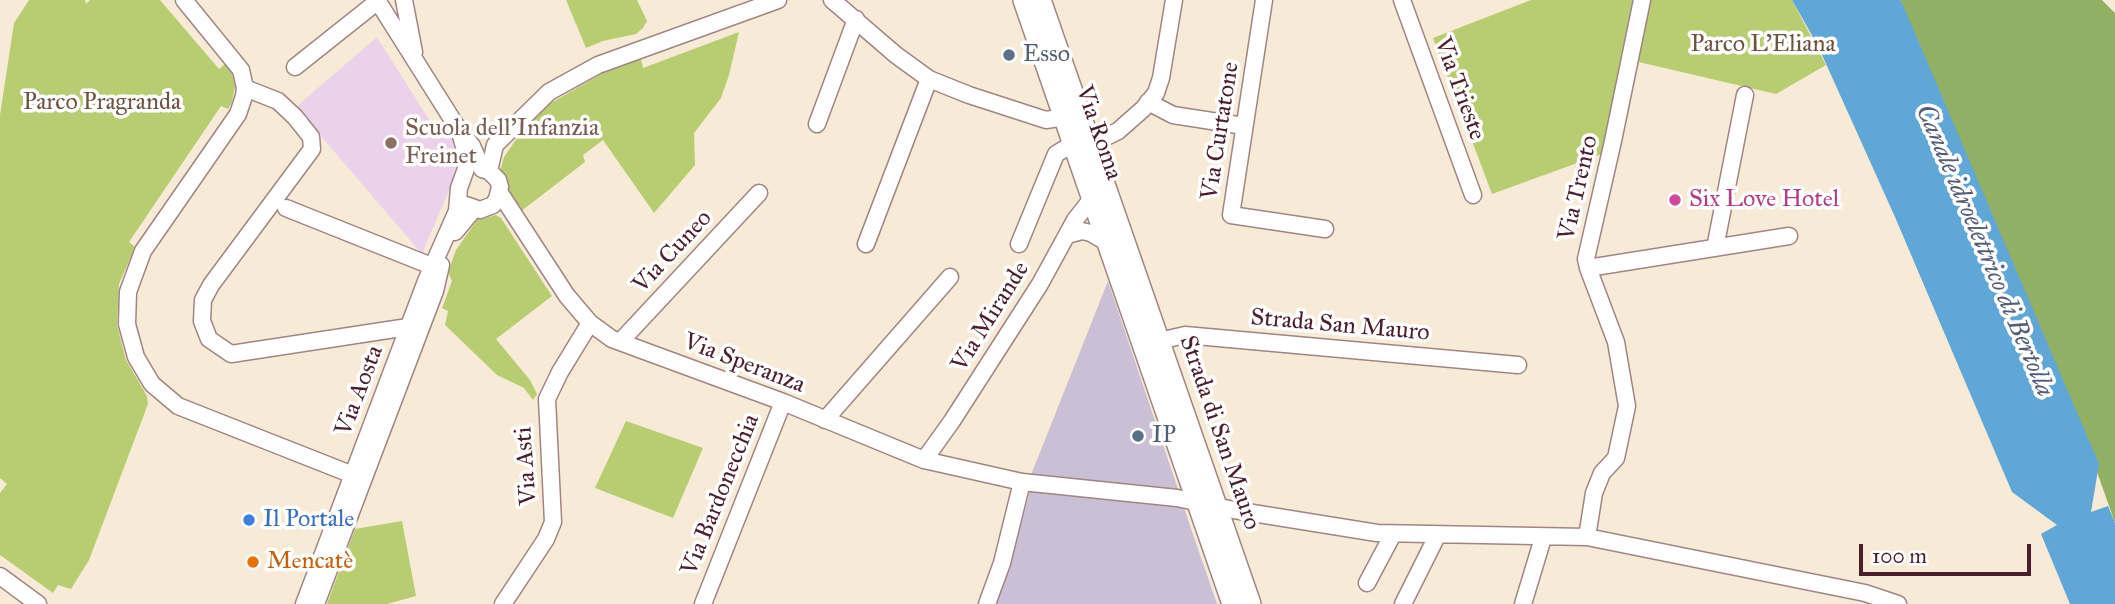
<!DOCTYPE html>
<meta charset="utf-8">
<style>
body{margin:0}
#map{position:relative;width:2115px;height:604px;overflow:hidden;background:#f7ebd8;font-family:"IM FELL Great Primer",serif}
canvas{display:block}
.scale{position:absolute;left:1859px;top:544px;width:172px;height:32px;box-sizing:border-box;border:4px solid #4a1f2b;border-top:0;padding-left:9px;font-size:21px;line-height:24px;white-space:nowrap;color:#4a1f2b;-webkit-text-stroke:5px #fff;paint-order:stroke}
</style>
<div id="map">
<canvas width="2115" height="604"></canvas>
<div class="scale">100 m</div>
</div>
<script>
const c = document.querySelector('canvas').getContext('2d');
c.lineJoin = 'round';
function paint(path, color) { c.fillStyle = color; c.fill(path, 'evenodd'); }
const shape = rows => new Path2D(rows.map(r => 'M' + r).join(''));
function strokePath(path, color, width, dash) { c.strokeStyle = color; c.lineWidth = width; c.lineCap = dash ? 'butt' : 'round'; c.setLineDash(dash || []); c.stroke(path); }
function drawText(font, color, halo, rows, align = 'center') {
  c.font = font + ' "IM FELL Great Primer",serif'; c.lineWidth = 7; c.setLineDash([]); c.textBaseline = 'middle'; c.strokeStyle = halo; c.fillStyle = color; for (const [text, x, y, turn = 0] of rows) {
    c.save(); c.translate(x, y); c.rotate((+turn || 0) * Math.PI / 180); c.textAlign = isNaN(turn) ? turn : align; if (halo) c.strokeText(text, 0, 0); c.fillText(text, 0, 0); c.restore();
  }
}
const built = shape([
 [377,37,438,134,449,129,459,151,460,164,422,254,296,107]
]);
const industrial = shape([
 [1108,281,1179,492,1029,480],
 [1032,484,1183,505,1217,604,995,604,1010,565]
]);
const green = shape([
 [29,0,85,0,86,4,90,0,160,0,219,69,226,63,231,70,235,86,232,102,228,109,221,106,129,242,135,247,119,284,117,325,126,360,147,396,148,404,89,560,71,589,58,585,53,593,0,555,0,493,7,484,0,478,0,115,14,23],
 [566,0,637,0,647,21,643,28,636,34,603,41,586,48],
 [1531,0,1632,0,1633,3,1602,154,1492,194,1433,38],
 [1642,0,1792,0,1826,65,1776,94,1630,60],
 [739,32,729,75,721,98,694,133,695,165,654,213,603,140,583,155,585,162,520,212,507,196,500,171,504,157,526,125,551,103,603,73,641,59,643,68],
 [496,215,501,218,552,296,496,339,530,380,537,394,533,400,524,388,497,375,445,325,448,311,442,308,452,281,448,272,456,250,477,220],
 [626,421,703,448,673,518,595,488],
 [402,521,416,596,387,604,327,604,355,529]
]);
const forest = shape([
 [1900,0,2102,0,2115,13,2115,523,2076,412]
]);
const water = shape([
 [1792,0,1900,0,1903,5,2099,464,2091,512,2108,506,2115,523,2115,604,2070,604,2041,534,2057,525,2012,492,1895,217,1818,46]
]);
const minor = shape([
 [184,0,241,70,245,88,244,96,238,114,143,251,128,292,127,324,136,357,152,384,178,406,353,475],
 [377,0,457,127,472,146,482,169],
 [404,0,414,52],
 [832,0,896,55,929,79,969,95,1046,120,1065,117],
 [1264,0,1231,215,1325,229],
 [1402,0,1473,195],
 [1642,0,1613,141,1586,259,1588,268,1789,236],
 [295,67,378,1],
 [245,88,278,101,295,117,311,137,312,149,211,285,203,300,202,321,209,339,231,354,408,327],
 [1148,102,1173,115,1244,126],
 [817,124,856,19],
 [1082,149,1118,131,1143,109,1156,93,1161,78,1174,0],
 [489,171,495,145,549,92,598,65,778,0],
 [500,193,567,296,590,323,612,339,783,402,924,460,1022,482,1177,498,1234,510,1377,533,1587,537,1865,593,1898,604],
 [466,205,480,210,493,205,497,199,500,187,498,180,489,171,482,169],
 [286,208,439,269],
 [455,232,474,209],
 [1067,235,1082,231,1091,233,1108,243],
 [866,244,929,79],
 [1019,244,1056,154,1074,143],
 [1715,248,1745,95],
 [1159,341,1185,335,1518,365],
 [620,342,759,193],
 [825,420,950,277],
 [924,460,952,421,1040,284,1075,220,1097,192],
 [1587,537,1594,493,1602,473,1616,458,1627,406,1616,342,1588,268],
 [0,576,38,604],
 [1367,583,1393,534],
 [304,604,426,281,457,211,459,188,467,166,467,157,459,129],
 [316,604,435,291,441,265],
 [503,604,546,539,553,522,547,399,560,372,590,323],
 [703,604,783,402],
 [987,604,1002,563,1022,482],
 [1403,604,1437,536],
 [1523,604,1543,538]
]);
const major = shape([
 [1024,0,1233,604],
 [1040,0,1250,604]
]);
const markers = [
 [1009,55,7,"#5c6f8a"],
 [391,143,7,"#8d6e63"],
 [1675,200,7,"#d1479c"],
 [1138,436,7,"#5c6f8a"],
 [249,520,7,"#3f7fe0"],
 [253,562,7,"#e8710a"]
];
const parkNames = [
 ["Parco L'Eliana",1763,45],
 ["Parco Pragranda",102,103]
];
const serviceNames = [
 ["Esso",1023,55],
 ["IP",1152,436]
];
const streetNames = [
 ["Via Trieste",1459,89,70],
 ["Via Curtatone",1221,131,-81],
 ["Via Roma",1098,133,71],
 ["Via Trento",1579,188,-77],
 ["Via Cuneo",673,252,-47],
 ["Via Mirande",991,317,-58],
 ["Strada San Mauro",1340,326,5],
 ["Via Speranza",744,364,21],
 ["Via Aosta",360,391,-69],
 ["Strada di San Mauro",1219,433,71],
 ["Via Asti",527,466,-94],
 ["Via Bardonecchia",721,495,-68]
];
const educationNames = [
 ["Scuola dell'Infanzia",405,129],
 ["Freinet",405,157]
];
const hotelNames = [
 ["Six Love Hotel",1689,200]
];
const shopNames = [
 ["Il Portale",263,520]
];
const foodNames = [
 ["Mencatè",267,562]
];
const waterNames = [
 ["Canale idroelettrico di Bertolla",1984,251,67]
];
paint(built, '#ecd1ea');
paint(industrial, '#cbbfd5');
paint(green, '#b8cd71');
paint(forest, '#92b063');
paint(water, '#60a6d6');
strokePath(minor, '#a08582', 19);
strokePath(major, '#a08582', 24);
strokePath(minor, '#fff', 16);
strokePath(major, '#fff', 21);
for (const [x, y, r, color] of markers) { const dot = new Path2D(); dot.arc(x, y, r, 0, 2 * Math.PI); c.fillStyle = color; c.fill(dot); strokePath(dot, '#fff', 2.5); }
drawText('24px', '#6b5340', '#fff', parkNames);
drawText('24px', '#4e5e75', '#fff', serviceNames, 'left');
drawText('24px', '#4a1f2b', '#fff', streetNames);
drawText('24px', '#785e54', '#fff', educationNames, 'left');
drawText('24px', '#b23c85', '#fff', hotelNames, 'left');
drawText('24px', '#366cbe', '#fff', shopNames, 'left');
drawText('24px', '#c56008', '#fff', foodNames, 'left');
drawText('italic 26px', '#545c78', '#fff', waterNames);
</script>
